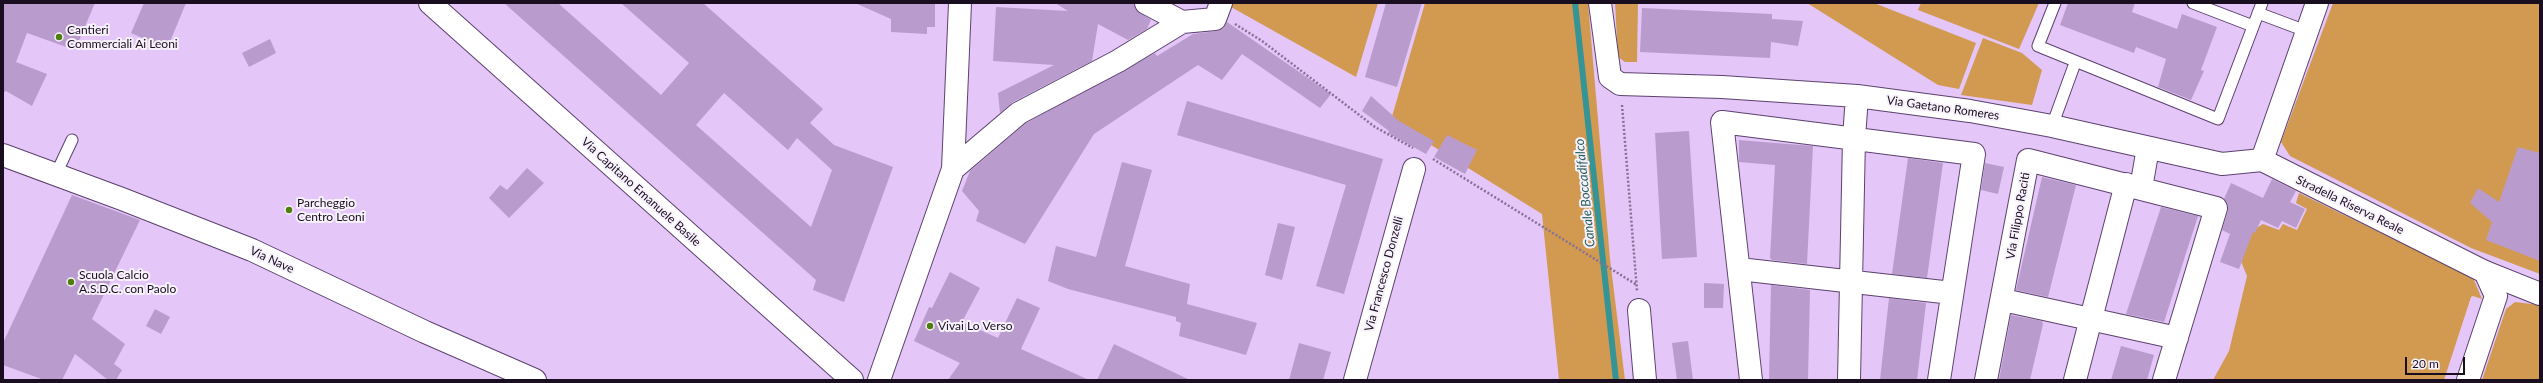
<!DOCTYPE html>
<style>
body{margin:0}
#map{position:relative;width:2543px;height:383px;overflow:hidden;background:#e4c6f9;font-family:Lato,sans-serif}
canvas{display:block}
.frame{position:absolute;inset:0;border:4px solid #190e20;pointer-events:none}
.scale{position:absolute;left:2405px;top:357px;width:60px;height:18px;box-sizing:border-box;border:2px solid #190e20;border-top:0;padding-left:5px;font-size:12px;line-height:14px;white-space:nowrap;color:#190e20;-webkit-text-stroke:3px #f8f2fc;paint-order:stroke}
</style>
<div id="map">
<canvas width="2543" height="383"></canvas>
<div class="frame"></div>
<div class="scale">20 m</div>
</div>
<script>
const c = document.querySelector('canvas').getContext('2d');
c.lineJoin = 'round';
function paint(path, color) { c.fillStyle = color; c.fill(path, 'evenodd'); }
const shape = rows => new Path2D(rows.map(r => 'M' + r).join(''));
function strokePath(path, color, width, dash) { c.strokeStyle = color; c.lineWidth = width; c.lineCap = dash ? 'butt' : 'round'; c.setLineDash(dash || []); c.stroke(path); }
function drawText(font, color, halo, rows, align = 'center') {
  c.font = font + ' Lato,sans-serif'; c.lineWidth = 4; c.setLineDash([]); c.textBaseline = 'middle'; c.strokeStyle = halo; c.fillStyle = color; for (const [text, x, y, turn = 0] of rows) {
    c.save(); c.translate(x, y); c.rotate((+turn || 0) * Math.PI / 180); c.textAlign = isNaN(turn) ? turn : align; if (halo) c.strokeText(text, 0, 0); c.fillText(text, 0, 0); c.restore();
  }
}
const green = shape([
 [1233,3,1378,3,1356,77,1231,7],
 [1425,3,1588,3,1610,259,1625,380,1559,380,1542,214,1391,120],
 [1615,3,1638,3,1637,62,1625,62,1618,57],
 [1807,3,1874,3,1976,43,1959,89,1938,85],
 [1921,3,2039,3,2019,49,1918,10],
 [2333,3,2540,3,2540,274,2471,248,2290,156,2281,142],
 [1983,38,2022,53,2042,70,2032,105,1961,95],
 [2299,193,2473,278,2482,299,2473,296,2471,297,2444,380,2213,380,2229,351,2247,276,2233,242,2263,224,2279,230,2283,224,2297,230,2307,209,2296,203],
 [2515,302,2540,305,2540,380,2482,380,2506,309]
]);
const stream = shape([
 [1575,3,1616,380]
]);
const building = shape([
 [3,3,95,3,75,50,27,33,16,62,47,74,32,106,6,91,3,93],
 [144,3,186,3,167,49,131,33],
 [504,3,558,3,661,95,689,63,621,3,703,3,823,109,810,123,834,145,893,167,844,302,813,290,816,280],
 [724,93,788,150,797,138,832,170,811,227,696,125],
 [855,3,935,3,935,27,927,27,927,34,891,32,891,19],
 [1055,3,1134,3,1136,10,1151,20,1147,29,1128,40,1098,24,1092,61,1013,102,1000,113,998,93,1054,65,993,61,996,7,1068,11],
 [1386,3,1422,3,1397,87,1365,77],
 [2068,3,2135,3,2132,12,2177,29,2182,14,2217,27,2201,70,2204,71,2191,100,2158,87,2166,59,2136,47,2134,53,2060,25],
 [1642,8,1772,14,1772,19,1803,21,1798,46,1771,42,1770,58,1640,52],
 [1227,22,1331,94,1320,108,1242,54,1222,80,1198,65,1094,134,1025,244,976,221,979,211,962,191,970,171,1026,123,1155,53,1157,56,1193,34,1217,31,1223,29],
 [270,39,276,53,249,67,242,53],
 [1371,96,1399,121,1434,141,1426,154,1388,133,1389,131,1362,111],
 [1187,101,1383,159,1344,294,1316,286,1346,185,1177,135],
 [1689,131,1697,257,1662,259,1655,133],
 [1447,135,1477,150,1465,174,1434,157],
 [1739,140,1813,146,1807,264,1772,260,1770,258,1775,165,1739,162],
 [2518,147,2540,153,2540,261,2486,240,2492,222,2470,203,2478,188,2499,202],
 [1908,158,1943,163,1927,278,1892,274],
 [1122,162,1152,170,1125,266,1190,284,1187,304,1257,323,1246,355,1179,336,1181,323,1176,321,1176,317,1068,289,1048,281,1056,246,1096,257],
 [1985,163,2004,167,1998,194,1981,190],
 [527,168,544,183,509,218,489,198,500,185,507,190],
 [2042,177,2076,185,2048,297,2016,290],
 [2272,179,2296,191,2290,202,2305,209,2296,228,2282,221,2278,228,2261,220,2255,233,2253,232,2239,269,2220,262,2230,234,2222,230,2228,211,2228,205,2224,199,2231,183,2263,198],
 [72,195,140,220,92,319,125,344,114,364,122,370,116,380,108,380,75,354,62,380,44,380,3,365,3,343],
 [2161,207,2198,216,2164,322,2126,314],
 [1278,223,1295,227,1282,280,1265,275],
 [950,272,980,288,962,322,998,338,1017,298,1040,308,1021,349,1089,380,948,380,960,363,914,341,929,307,932,308],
 [1704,283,1724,284,1723,308,1704,308],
 [1771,285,1810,290,1808,380,1769,380],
 [1889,298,1926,303,1917,380,1880,380],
 [155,309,170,317,161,334,146,326],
 [2011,315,2042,321,2043,324,2030,380,1999,380],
 [1688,341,1693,380,1677,380,1672,343],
 [1299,343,1331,352,1323,380,1289,380],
 [1114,344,1190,380,1097,380],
 [2121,346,2154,355,2147,380,2111,380]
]);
const path = shape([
 [1235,24,1262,41,1375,127,1413,148],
 [1622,105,1637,291],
 [1433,159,1637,285]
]);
const lane = shape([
 [2055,3,2038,46,2218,119,2262,3],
 [2193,3,2253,26],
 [2258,13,2306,31],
 [2052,126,2075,63],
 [56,174,72,140]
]);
const street = shape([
 [430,3,852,380],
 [1146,3,1182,22],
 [1600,3,1610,77,1620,84,1722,87,1857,96,1970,111,2052,126,2222,164,2262,160],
 [953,169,960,3],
 [2141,188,2148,148],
 [1739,269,1952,293],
 [2485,272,2540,294],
 [2003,300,2177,338],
 [1639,310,1645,380],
 [879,380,953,169,1019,113,1118,61,1182,22,1215,19,1221,3],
 [1355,380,1414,169],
 [1751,380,1722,122,1974,154,1939,380],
 [1849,380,1854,138,1857,96],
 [1986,380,2028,160,2216,208,2164,380],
 [2075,380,2126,184]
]);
const secondary = shape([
 [2317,3,2262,160,2485,272,2496,296,2468,380],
 [3,155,122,199,252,250,425,332,535,380]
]);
const markers = [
 [59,37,4,"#4e7e0b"],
 [289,210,4,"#4e7e0b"],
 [71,282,4,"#4e7e0b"],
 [930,326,4,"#4e7e0b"]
];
const poiNames = [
 ["Cantieri",67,30],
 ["Commerciali Ai Leoni",67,44],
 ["Parcheggio",297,203],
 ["Centro Leoni",297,217],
 ["Scuola Calcio",79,275],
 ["A.S.D.C. con Paolo",79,289],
 ["Vivai Lo Verso",938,326]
];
const streetNames = [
 ["Via Gaetano Romeres",1943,108,8],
 ["Via Capitano Emanuele Basile",641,192,42],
 ["Stradella Riserva Reale",2350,205,26],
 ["Via Filippo Raciti",2018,216,-80],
 ["Via Nave",272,260,25],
 ["Via Francesco Donzelli",1384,274,-75]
];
const waterNames = [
 ["Canale Boccadifalco",1585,193,-96]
];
paint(green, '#d29951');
strokePath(stream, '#349496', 6);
paint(building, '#b99ccd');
strokePath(lane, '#5c426d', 13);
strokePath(street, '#5c426d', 24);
strokePath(secondary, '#5c426d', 24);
strokePath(path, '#867195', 2.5, [2, 2]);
strokePath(lane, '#fff', 11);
strokePath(street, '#fff', 22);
strokePath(secondary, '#fff', 22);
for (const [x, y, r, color] of markers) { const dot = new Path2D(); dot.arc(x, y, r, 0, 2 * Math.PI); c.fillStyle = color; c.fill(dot); strokePath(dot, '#f8f2fc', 1.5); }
drawText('12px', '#190e20', '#f8f2fc', poiNames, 'left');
drawText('12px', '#190e20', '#f8f2fc', streetNames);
drawText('italic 13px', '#29615e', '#f8f2fc', waterNames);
</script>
